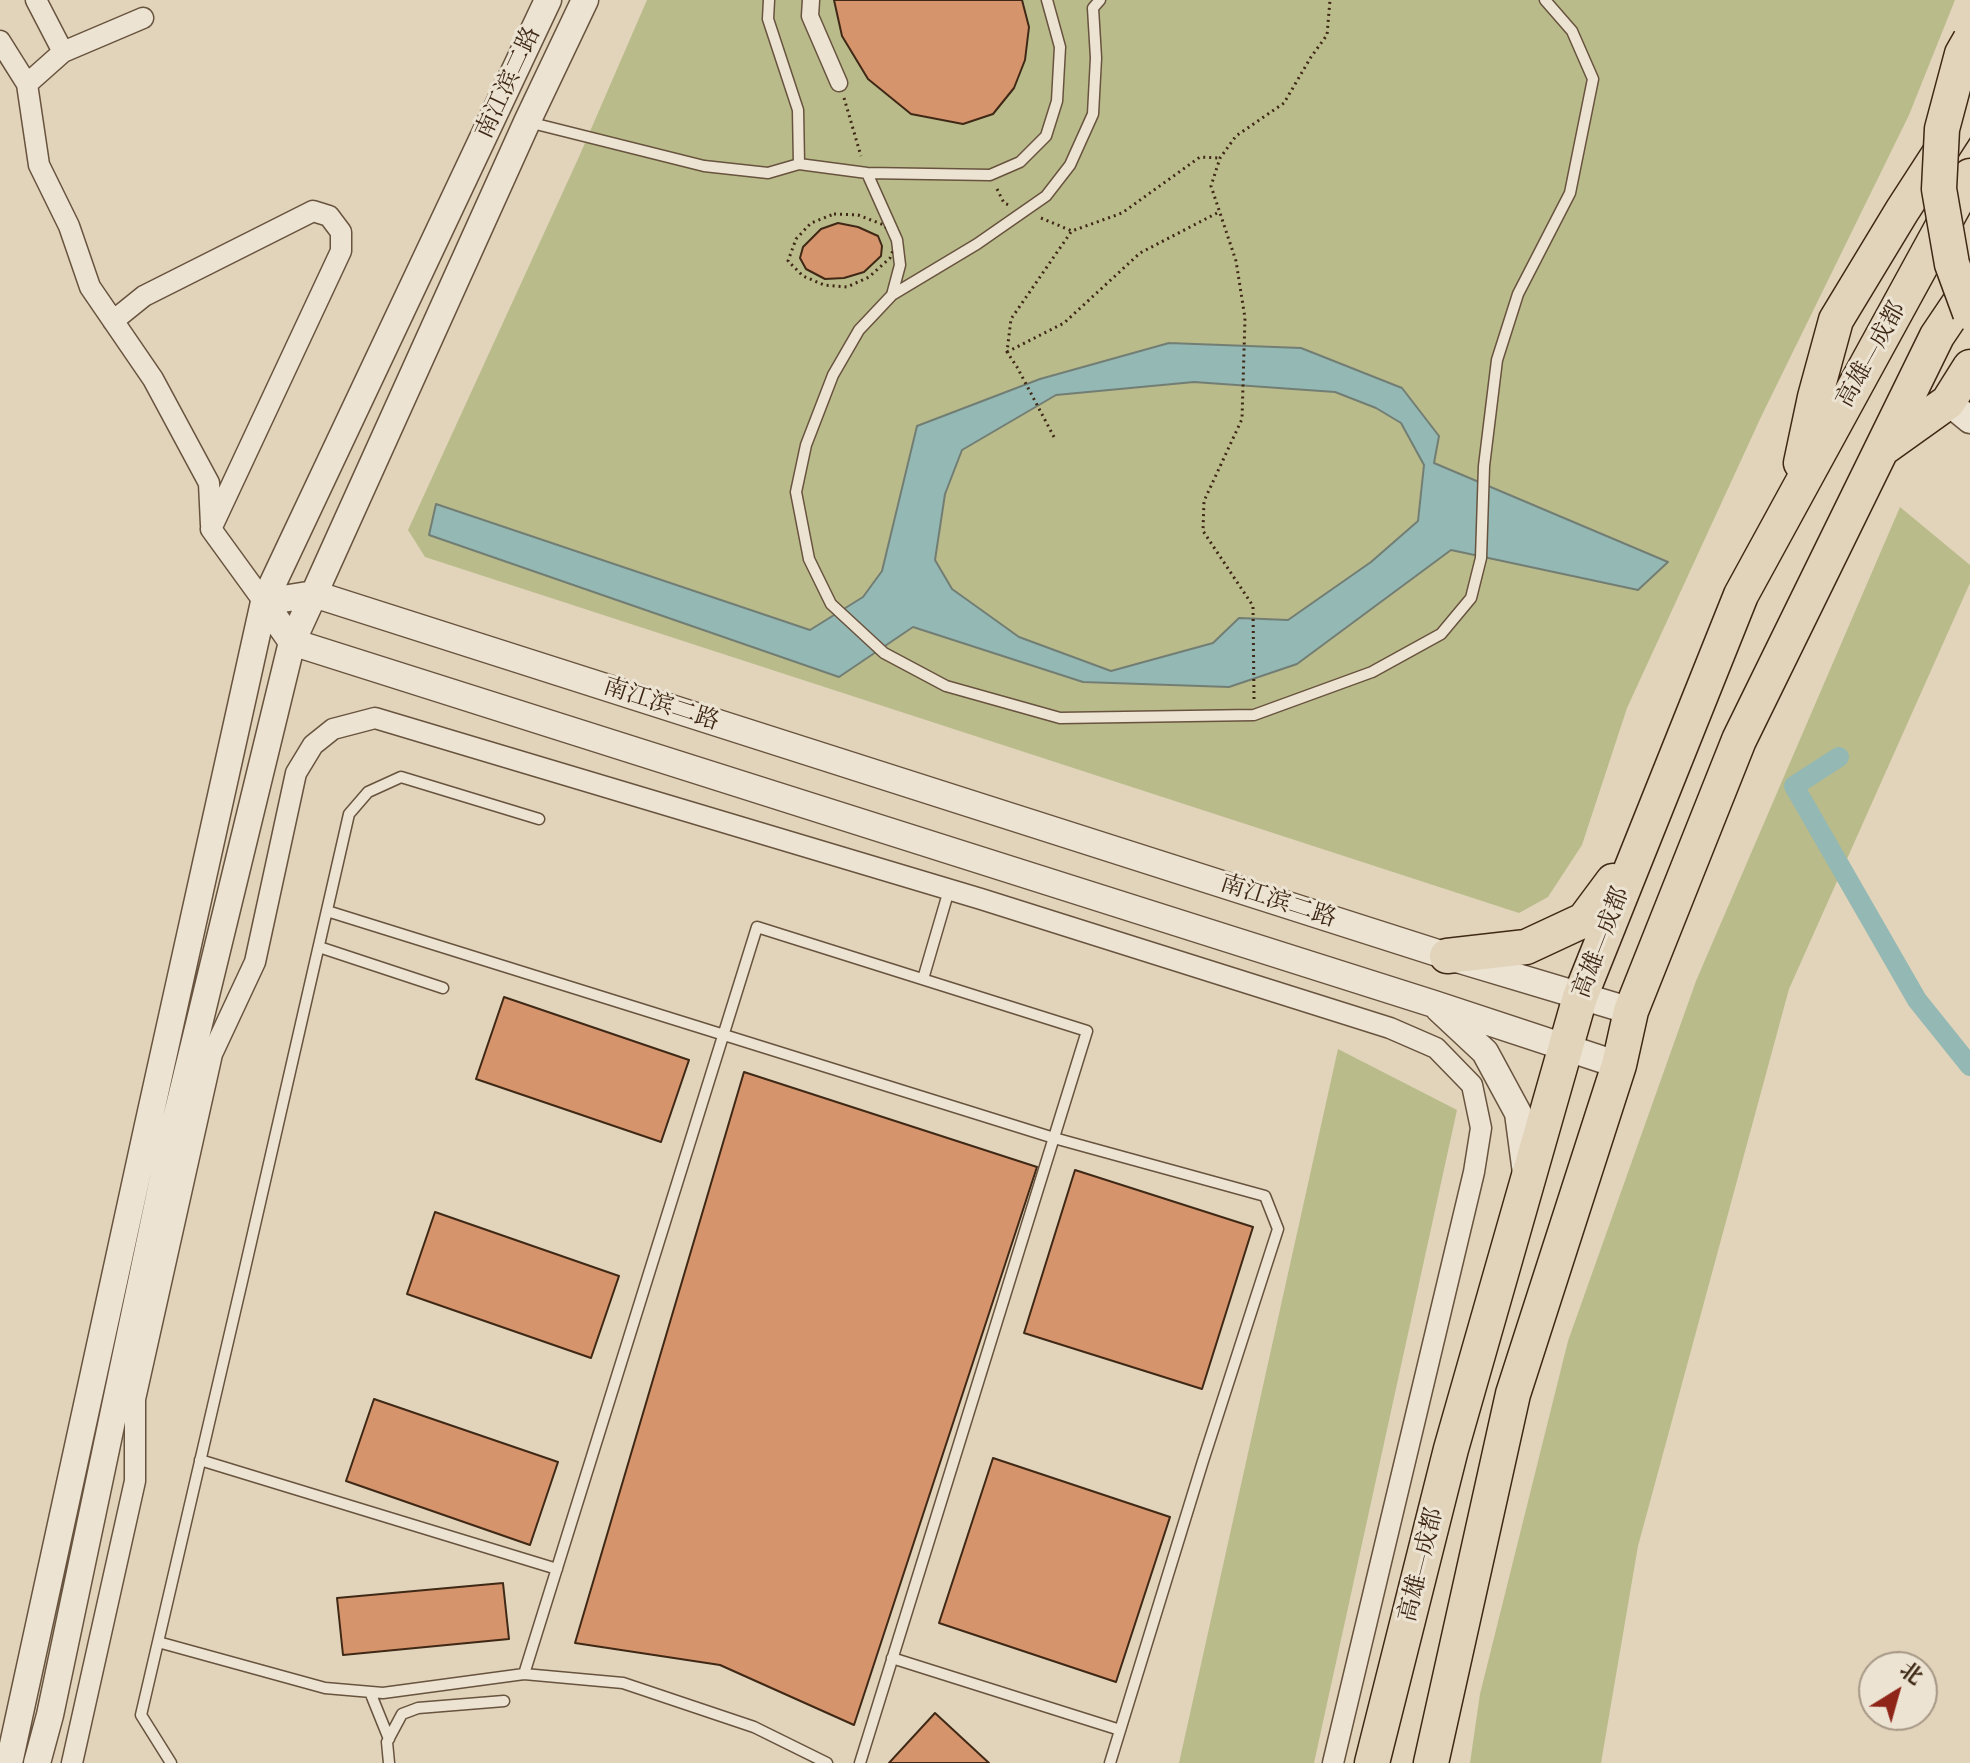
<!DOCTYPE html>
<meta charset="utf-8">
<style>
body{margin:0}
#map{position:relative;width:1970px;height:1763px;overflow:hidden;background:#e1d4ba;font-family:"IM FELL French Canon","Noto Serif SC",serif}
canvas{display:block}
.north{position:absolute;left:1858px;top:1651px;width:80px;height:80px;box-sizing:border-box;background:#ece3d2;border:2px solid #a79886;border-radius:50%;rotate:37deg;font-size:22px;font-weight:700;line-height:32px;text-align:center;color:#3f2815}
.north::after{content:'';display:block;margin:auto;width:28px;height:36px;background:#8f2418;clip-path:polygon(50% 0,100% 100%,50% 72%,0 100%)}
</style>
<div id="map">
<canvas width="1970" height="1763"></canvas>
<div class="north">北</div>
</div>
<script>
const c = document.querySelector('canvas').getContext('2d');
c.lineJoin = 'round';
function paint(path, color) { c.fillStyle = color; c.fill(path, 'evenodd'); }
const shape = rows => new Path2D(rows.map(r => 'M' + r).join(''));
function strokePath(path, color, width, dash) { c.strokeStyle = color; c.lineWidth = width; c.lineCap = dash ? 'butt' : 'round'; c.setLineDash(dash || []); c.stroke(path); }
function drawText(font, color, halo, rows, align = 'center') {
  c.font = font + ' "IM FELL French Canon","Noto Serif SC",serif'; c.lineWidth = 6; c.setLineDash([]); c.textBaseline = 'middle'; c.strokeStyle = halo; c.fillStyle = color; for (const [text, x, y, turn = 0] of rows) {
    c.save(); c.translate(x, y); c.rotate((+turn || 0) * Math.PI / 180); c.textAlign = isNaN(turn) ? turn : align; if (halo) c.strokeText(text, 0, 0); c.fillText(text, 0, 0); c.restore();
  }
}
const green = shape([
 [647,0,1955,0,1909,115,1761,417,1627,708,1582,845,1548,897,1519,913,425,557,408,530,578,159],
 [1900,507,1970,565,1970,583,1789,989,1638,1546,1601,1763,1470,1763,1480,1694,1568,1341,1696,981],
 [1338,1049,1457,1110,1314,1763,1179,1763]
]);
const water = shape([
 [1169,343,1301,348,1402,388,1439,436,1434,463,1668,562,1638,590,1451,550,1297,664,1229,687,1083,682,913,627,839,677,429,535,436,504,810,630,863,597,882,571,917,426,1040,379,1169,343],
 [1194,382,1335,392,1376,408,1401,423,1424,465,1418,521,1371,562,1288,620,1239,618,1213,643,1111,671,1019,637,952,589,935,560,945,494,962,450,1056,395,1194,382]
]);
const canal = shape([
 [1839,757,1794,786,1917,1000,1970,1066]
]);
const building = shape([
 [834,0,1022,0,1029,27,1025,60,1014,88,993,114,963,124,911,114,868,79,842,36,834,0],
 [838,223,858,227,878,236,882,246,881,256,864,272,844,278,825,279,806,269,800,258,803,247,821,229,838,223],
 [504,997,689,1060,661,1142,476,1079,504,997],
 [744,1072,1037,1167,854,1725,720,1665,575,1643,744,1072],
 [1075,1170,1253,1227,1202,1389,1024,1333,1075,1170],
 [435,1212,619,1276,591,1358,407,1294,435,1212],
 [374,1399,558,1462,530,1545,346,1481,374,1399],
 [993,1458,1170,1517,1116,1682,939,1623,993,1458],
 [503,1583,509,1639,343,1655,337,1598,503,1583],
 [935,1713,989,1763,889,1763,935,1713]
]);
const path = shape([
 [844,98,861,156],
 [997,189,1004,203,1009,205],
 [834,214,858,215,884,225,897,240,890,258,869,277,847,287,824,285,803,276,788,261,796,239,811,223,834,214],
 [1041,218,1072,231,1122,213,1200,157,1218,158],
 [1007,352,1064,323,1140,253,1219,212],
 [1054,437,1017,367,1007,352,1011,319,1071,232],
 [1254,699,1253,606,1203,531,1204,501,1242,419,1245,318,1236,261,1211,186,1220,158,1236,136,1284,103,1311,57,1327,35,1330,0]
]);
const service = shape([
 [769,0,768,19,798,110,799,164],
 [1100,0,1093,8,1096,58,1093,114,1070,165,1046,196,977,244,892,295,859,330,833,375,806,445,796,492,809,559,831,604,884,653,946,686,1060,718,1254,715,1372,672,1441,634,1471,598,1481,558,1484,466,1497,360,1518,294,1570,193,1593,79,1572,31,1545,0],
 [528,122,704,166,768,173,799,164,867,173,990,175,1020,162,1046,136,1057,101,1060,47,1047,0],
 [867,173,897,240,900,265,892,295],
 [327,911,1054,1138,1265,1196,1278,1229,1203,1461,1110,1763],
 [319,947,443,988],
 [923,979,949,890],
 [200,1460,557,1569],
 [158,1642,325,1688,383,1693,524,1674,623,1683,754,1727,827,1763],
 [892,1658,1120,1730],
 [524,1674,757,927,1087,1031,860,1763],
 [370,1692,389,1739],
 [171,1763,141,1715,243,1277,349,814,368,792,401,777,539,819],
 [389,1763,387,1742,402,1714,418,1708,504,1701]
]);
const pedestrian = shape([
 [811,0,810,16,839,83]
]);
const minor = shape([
 [36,0,63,52],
 [0,41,27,84,39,165,69,226,90,287,153,379,209,483,211,525],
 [27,84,63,52,143,18],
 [113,321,144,296,313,211,329,216,341,232,341,251,211,529,264,602],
 [72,1763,135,1481,135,1399,212,1054,255,962,296,773,313,745,333,729,375,718,981,899,1390,1028,1436,1048,1472,1085,1481,1128,1474,1172,1333,1763]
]);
const tertiary = shape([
 [548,0,264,602,292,642,1434,1004,1619,1065],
 [585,0,527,122,314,594,1447,956,1631,1011],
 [1948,402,1970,420],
 [1439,1009,1485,1052,1518,1113,1526,1173],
 [9,1763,148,1125,264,602,314,594,292,642,173,1131,50,1715,37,1763]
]);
const trunk = shape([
 [1885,447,1948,402,1970,367],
 [1801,463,1815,397,1836,320,1902,211,1970,106],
 [1447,956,1526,947,1584,920,1613,881],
 [1372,1763,1451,1449,1580,997,1741,595,1970,176],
 [1431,1763,1513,1394,1619,1065,1631,1011,1739,740,1937,336,1970,287]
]);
const trunkBridge = shape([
 [1970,40,1962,54,1942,129,1939,189,1952,264,1970,313]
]);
const streetNames = [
 ["南江滨二路",509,83,-65],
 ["高雄—成都",1872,355,-61],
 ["南江滨二路",661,705,18],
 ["南江滨二路",1278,902,18],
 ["高雄—成都",1602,943,-69],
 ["高雄—成都",1422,1565,-76]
];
paint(green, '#babb8b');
paint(water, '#94b8b3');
strokePath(water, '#727e74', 2);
strokePath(canal, '#94b8b3', 20);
paint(building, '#d5946c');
strokePath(building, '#3f2815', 2);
strokePath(service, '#68533e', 13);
strokePath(pedestrian, '#68533e', 19);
strokePath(minor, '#68533e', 23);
strokePath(tertiary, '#68533e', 29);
strokePath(trunk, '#3f2815', 37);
strokePath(path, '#3f2815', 3, [2, 4]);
strokePath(service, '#ece3d2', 10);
strokePath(pedestrian, '#ece3d2', 16);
strokePath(minor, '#ece3d2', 20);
strokePath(tertiary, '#ece3d2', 26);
strokePath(trunk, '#e1d4ba', 34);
strokePath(trunkBridge, '#3f2815', 37, []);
strokePath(trunkBridge, '#e1d4ba', 34);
drawText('24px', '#3f2815', '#ece3d2', streetNames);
</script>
